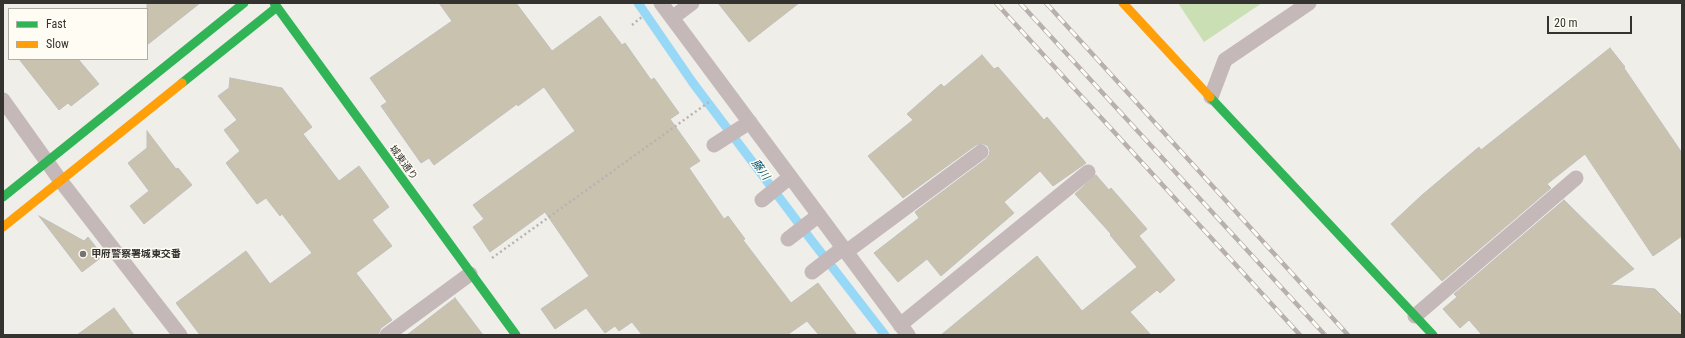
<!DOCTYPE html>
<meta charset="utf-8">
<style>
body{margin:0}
#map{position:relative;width:1685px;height:338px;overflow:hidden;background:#efeee8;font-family:"Roboto Condensed",sans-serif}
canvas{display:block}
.frame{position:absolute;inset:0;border:4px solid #34332f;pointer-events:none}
.legend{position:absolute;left:8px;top:8px;width:140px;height:52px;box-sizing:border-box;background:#fffcf4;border:1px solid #aeaca5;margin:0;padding:5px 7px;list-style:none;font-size:12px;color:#34332f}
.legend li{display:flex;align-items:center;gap:8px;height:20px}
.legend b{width:20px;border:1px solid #aeaca5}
.scale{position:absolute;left:1547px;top:16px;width:85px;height:18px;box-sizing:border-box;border:2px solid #34332f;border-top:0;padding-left:5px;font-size:12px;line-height:14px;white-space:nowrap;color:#34332f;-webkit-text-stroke:3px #fffcf4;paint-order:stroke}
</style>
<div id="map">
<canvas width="1685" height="338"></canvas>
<div class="frame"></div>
<ul class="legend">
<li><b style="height:5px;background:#30b455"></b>Fast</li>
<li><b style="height:5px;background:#ff9f0a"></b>Slow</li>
</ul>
<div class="scale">20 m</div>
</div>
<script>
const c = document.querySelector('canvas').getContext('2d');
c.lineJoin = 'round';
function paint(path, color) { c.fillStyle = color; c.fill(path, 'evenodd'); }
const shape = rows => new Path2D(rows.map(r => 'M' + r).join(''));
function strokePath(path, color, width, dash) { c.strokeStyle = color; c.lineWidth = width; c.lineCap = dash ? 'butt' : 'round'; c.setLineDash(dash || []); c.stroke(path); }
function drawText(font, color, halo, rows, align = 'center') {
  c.font = font + ' "Roboto Condensed","Noto Sans JP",sans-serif'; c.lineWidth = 3; c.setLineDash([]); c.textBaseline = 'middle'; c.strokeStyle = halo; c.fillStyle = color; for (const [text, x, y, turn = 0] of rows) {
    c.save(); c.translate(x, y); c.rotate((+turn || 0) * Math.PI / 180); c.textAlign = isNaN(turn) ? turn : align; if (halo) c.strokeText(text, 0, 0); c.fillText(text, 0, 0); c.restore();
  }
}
const green = shape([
 [1178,3,1262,3,1204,42]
]);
const stream = shape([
 [638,3,693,83,812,241,885,335]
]);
const building = shape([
 [147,3,200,3,147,45,147,3],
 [439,3,516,3,552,51,600,16,622,45,625,43,651,80,654,78,679,113,670,119,700,161,689,168,724,219,728,216,745,239,743,240,791,303,818,283,857,335,819,335,807,321,787,335,642,335,632,322,619,331,615,326,605,333,586,308,555,329,541,309,589,276,545,212,490,252,473,227,484,219,473,205,575,131,544,87,518,106,517,104,434,165,429,158,421,163,381,106,387,102,370,78,452,21,439,3],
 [718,3,799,3,749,42,718,3],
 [1610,48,1625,67,1624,68,1682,153,1682,236,1653,256,1585,154,1547,184,1551,188,1442,281,1391,224,1422,195,1479,147,1481,150,1610,48],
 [982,55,994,69,998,67,1044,120,1047,117,1086,163,1053,186,1040,171,1004,202,1014,213,941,276,927,259,898,282,874,253,919,218,915,212,986,159,989,155,990,151,988,146,984,144,976,145,903,198,868,156,913,120,907,114,941,84,944,87,982,55],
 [19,59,78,59,99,84,71,106,68,103,59,110,19,59],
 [230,78,282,88,312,127,303,134,339,181,359,166,389,207,372,220,392,246,356,273,392,320,381,328,378,335,200,335,176,303,246,251,270,284,312,253,282,214,280,216,266,198,257,204,226,163,240,151,224,130,237,120,218,96,229,88,230,78],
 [147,131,176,169,178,168,192,185,144,224,130,206,149,191,128,163,147,148,147,131],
 [1096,175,1109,190,1111,188,1147,229,1139,236,1175,280,1160,293,1157,290,1130,312,1151,335,941,335,1037,256,1082,311,1137,267,1110,235,1111,234,1075,194,1096,175],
 [1564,200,1634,269,1610,285,1655,289,1682,316,1682,335,1482,335,1469,320,1460,328,1443,309,1457,297,1454,294,1564,200],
 [39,216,84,241,88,237,103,256,82,272,39,216],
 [455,298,483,335,407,335,455,298],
 [114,308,134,335,77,335,114,308]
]);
const path = shape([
 [632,25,643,16],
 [492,258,709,102]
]);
const lane = shape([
 [661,3,908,335],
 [672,18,692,3],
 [1211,97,1225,60,1309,3],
 [3,100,60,180,180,335],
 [714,145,750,122],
 [762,200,790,177],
 [788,239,819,215],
 [846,252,981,152],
 [812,272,843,248],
 [1415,316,1576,178],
 [900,325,1088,172],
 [387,335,470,274]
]);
const fast = shape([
 [274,3,516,335],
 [182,83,277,7],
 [1210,97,1433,335],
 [3,197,244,3]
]);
const slow = shape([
 [1123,3,1210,97],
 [3,227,182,83]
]);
const rail = shape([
 [996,3,1300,335],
 [1020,3,1325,335],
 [1046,3,1348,335]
]);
const markers = [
 [83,254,4,"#757470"]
];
const streetNames = [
 ["城東通り",403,163,54]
];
const poiNames = [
 ["甲府警察署城東交番",91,254]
];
const waterNames = [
 ["藤川",760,170,53]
];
paint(green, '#cbdfb4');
strokePath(stream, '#98d8f7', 9);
paint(building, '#c8c2af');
strokePath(building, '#c0bfbb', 1);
strokePath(path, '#bab2b2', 2.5, [2, 3]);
strokePath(lane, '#c4b8b8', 15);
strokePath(fast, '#30b455', 9);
strokePath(slow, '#ff9f0a', 9);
strokePath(rail, '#b7b0ae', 4.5);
strokePath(rail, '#fffcf4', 3, [9]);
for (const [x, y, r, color] of markers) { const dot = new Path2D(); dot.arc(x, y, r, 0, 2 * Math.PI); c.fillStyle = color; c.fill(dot); strokePath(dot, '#fffcf4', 1.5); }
drawText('10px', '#34332f', '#fffcf4', streetNames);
drawText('bold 10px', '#34332f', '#fffcf4', poiNames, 'left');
drawText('italic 11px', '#025371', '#fffcf4', waterNames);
</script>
